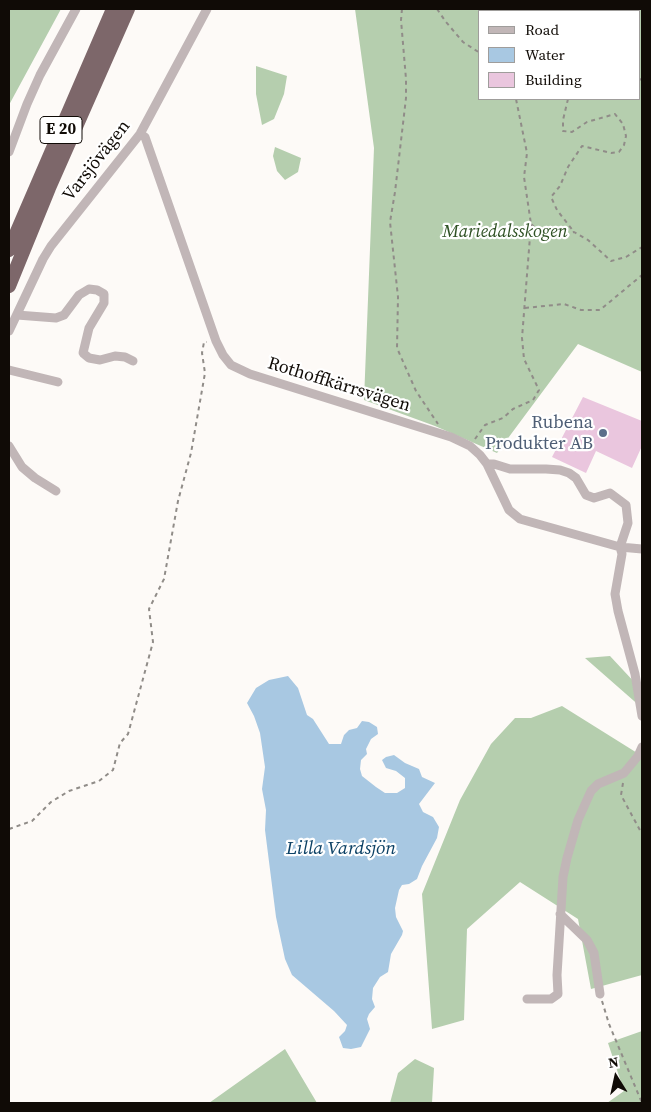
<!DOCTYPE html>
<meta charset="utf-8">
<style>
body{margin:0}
#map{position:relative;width:651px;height:1112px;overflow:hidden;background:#fdfaf7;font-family:"Source Serif 4",serif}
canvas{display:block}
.frame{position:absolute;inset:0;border:10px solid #100b06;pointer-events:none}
.legend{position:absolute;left:478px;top:10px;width:162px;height:90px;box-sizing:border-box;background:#fff;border:1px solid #9f9d9b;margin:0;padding:6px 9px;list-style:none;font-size:15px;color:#100b06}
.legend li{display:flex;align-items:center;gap:10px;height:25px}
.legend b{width:25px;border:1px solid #9f9d9b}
.north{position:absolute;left:591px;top:1052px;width:50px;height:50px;-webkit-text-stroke:4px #fff;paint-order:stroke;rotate:350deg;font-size:14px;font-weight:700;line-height:20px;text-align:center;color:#100b06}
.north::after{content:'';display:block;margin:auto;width:18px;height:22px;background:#100b06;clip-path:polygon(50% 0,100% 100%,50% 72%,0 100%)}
</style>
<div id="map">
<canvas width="651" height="1112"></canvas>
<div class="frame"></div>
<ul class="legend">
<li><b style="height:6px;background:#c1b6b7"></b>Road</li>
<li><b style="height:14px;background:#a8c8e2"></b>Water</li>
<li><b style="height:14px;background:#eac6de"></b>Building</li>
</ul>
<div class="north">N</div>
</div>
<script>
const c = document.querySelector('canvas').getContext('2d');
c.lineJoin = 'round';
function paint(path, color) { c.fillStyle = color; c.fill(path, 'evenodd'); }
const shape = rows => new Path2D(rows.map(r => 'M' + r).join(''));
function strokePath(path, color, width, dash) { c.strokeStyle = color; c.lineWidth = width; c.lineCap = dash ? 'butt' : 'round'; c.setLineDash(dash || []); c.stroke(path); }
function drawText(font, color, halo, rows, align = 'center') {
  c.font = font + ' "Source Serif 4",serif'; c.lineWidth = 4.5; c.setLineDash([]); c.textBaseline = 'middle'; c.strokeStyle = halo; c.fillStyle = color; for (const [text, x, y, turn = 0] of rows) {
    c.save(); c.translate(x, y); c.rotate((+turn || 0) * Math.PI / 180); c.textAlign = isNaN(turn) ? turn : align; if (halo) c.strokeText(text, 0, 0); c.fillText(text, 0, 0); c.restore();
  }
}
const forest = shape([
 [9,9,61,9,9,105],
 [355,9,642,9,642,372,578,344,497,453,435,426,364,400,374,148],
 [480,11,640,11,640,99,480,99],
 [256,66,287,76,284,94,274,119,262,125,256,94],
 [275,147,301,158,298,172,285,180,277,171,273,156],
 [610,656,637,685,642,682,642,708,585,658],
 [562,706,642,756,642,975,591,989,578,919,520,882,467,929,464,1020,432,1029,422,894,460,800,491,744,515,718,531,718],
 [642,1031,642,1103,607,1103,624,1091,608,1043],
 [285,1049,317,1103,209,1103],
 [415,1059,434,1068,432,1103,390,1103,398,1073]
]);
const water = shape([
 [288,676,298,688,307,715,313,719,329,744,341,744,344,735,349,730,357,728,362,721,369,722,377,727,378,734,371,739,366,749,367,754,361,760,360,769,362,776,376,787,385,793,397,793,405,788,405,778,396,771,386,768,382,760,386,757,394,755,405,763,419,769,422,777,435,783,419,804,423,812,433,817,439,827,437,838,422,866,417,879,409,884,402,885,399,890,395,908,396,917,403,931,402,935,391,954,388,972,380,977,373,988,372,999,375,1007,369,1014,367,1019,370,1029,361,1047,351,1049,343,1048,339,1037,345,1031,347,1025,334,1011,292,975,285,959,276,917,265,830,266,810,262,789,265,767,260,733,254,716,247,703,256,688,269,680]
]);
const building = shape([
 [583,397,642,421,642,446,632,468,596,451,586,473,552,457]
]);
const path = shape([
 [402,9,401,20,406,79,406,98,395,192,390,222,398,297,397,348,416,391,438,424],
 [437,9,446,22,463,42,480,53],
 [513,9,513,11],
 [570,9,571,11],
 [551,11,556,9],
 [608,11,608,9],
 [640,79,642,80],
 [568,99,563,120,563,131,572,132,587,122,615,114,623,124,626,136,624,145,619,152,611,153,582,146,568,167,560,186,551,197,557,210,574,232],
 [531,224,547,238,561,237,574,232,588,240,611,261,626,257,642,247],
 [525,308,564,304,581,310,600,310,642,275],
 [475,439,485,425,503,418,513,409,533,400,539,390,524,359,522,338,531,224,524,177,527,153,516,99],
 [623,783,621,795,642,834],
 [9,829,32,821,51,802,69,791,99,781,113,770,120,743,128,734,153,642,149,609,164,579,178,501,191,453,205,373,202,353,204,342,207,342],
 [602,1001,609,1024,642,1103]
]);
const minor = shape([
 [140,134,145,137,216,341,223,355,231,365,250,374,451,437,470,446,480,455,487,464,509,510,520,519,620,547,642,549],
 [9,152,27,104,40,75,76,9],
 [17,315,56,318,64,315,79,295,89,289,97,290,104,294,104,303,89,328,83,353,89,358,100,360,115,356,125,357,133,361],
 [9,331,43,259,51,246,140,134,207,9],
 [9,370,58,382],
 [9,446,22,467,35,478,56,491],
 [487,464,494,464,510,469,546,469,560,470,569,473,576,478,586,495,594,498,610,493,626,505,628,523,620,547,622,554,615,594,618,611,635,674,642,716],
 [560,914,587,940,594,953,600,994],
 [527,999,551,999,558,994,557,975,563,877,567,858,578,820,591,791,598,784,624,773,638,756,642,747]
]);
const highway = shape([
 [9,250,113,9],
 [9,286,49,188,128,9]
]);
const markers = [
 [603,433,5,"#5c6f8a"]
];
const shields = [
 [61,130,42]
];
const shieldNames = [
 ["E 20",61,130]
];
const streetNames = [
 ["Varsjövägen",97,161,-52],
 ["Rothoffkärrsvägen",339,385,17]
];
const parkNames = [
 ["Mariedalsskogen",505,232]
];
const serviceNames = [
 ["Rubena",593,423],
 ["Produkter AB",593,444]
];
const waterNames = [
 ["Lilla Vardsjön",341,849]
];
paint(forest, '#b5ceae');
paint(water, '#a8c8e2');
paint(building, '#eac6de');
strokePath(path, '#908c88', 2, [4, 4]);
strokePath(minor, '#c1b6b7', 9);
strokePath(highway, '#7d676a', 14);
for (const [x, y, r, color] of markers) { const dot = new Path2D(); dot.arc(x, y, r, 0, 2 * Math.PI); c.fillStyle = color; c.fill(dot); strokePath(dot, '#fff', 2); }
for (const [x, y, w] of shields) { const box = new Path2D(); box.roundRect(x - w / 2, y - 13.5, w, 27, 4); c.fillStyle = '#fff'; c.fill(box); strokePath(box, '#100b06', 1); }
drawText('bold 16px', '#100b06', null, shieldNames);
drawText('18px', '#100b06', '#fff', streetNames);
drawText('italic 18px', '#2f5124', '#fff', parkNames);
drawText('18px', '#4e5e75', '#fff', serviceNames, 'right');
drawText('italic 19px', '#0c4165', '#fff', waterNames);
</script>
